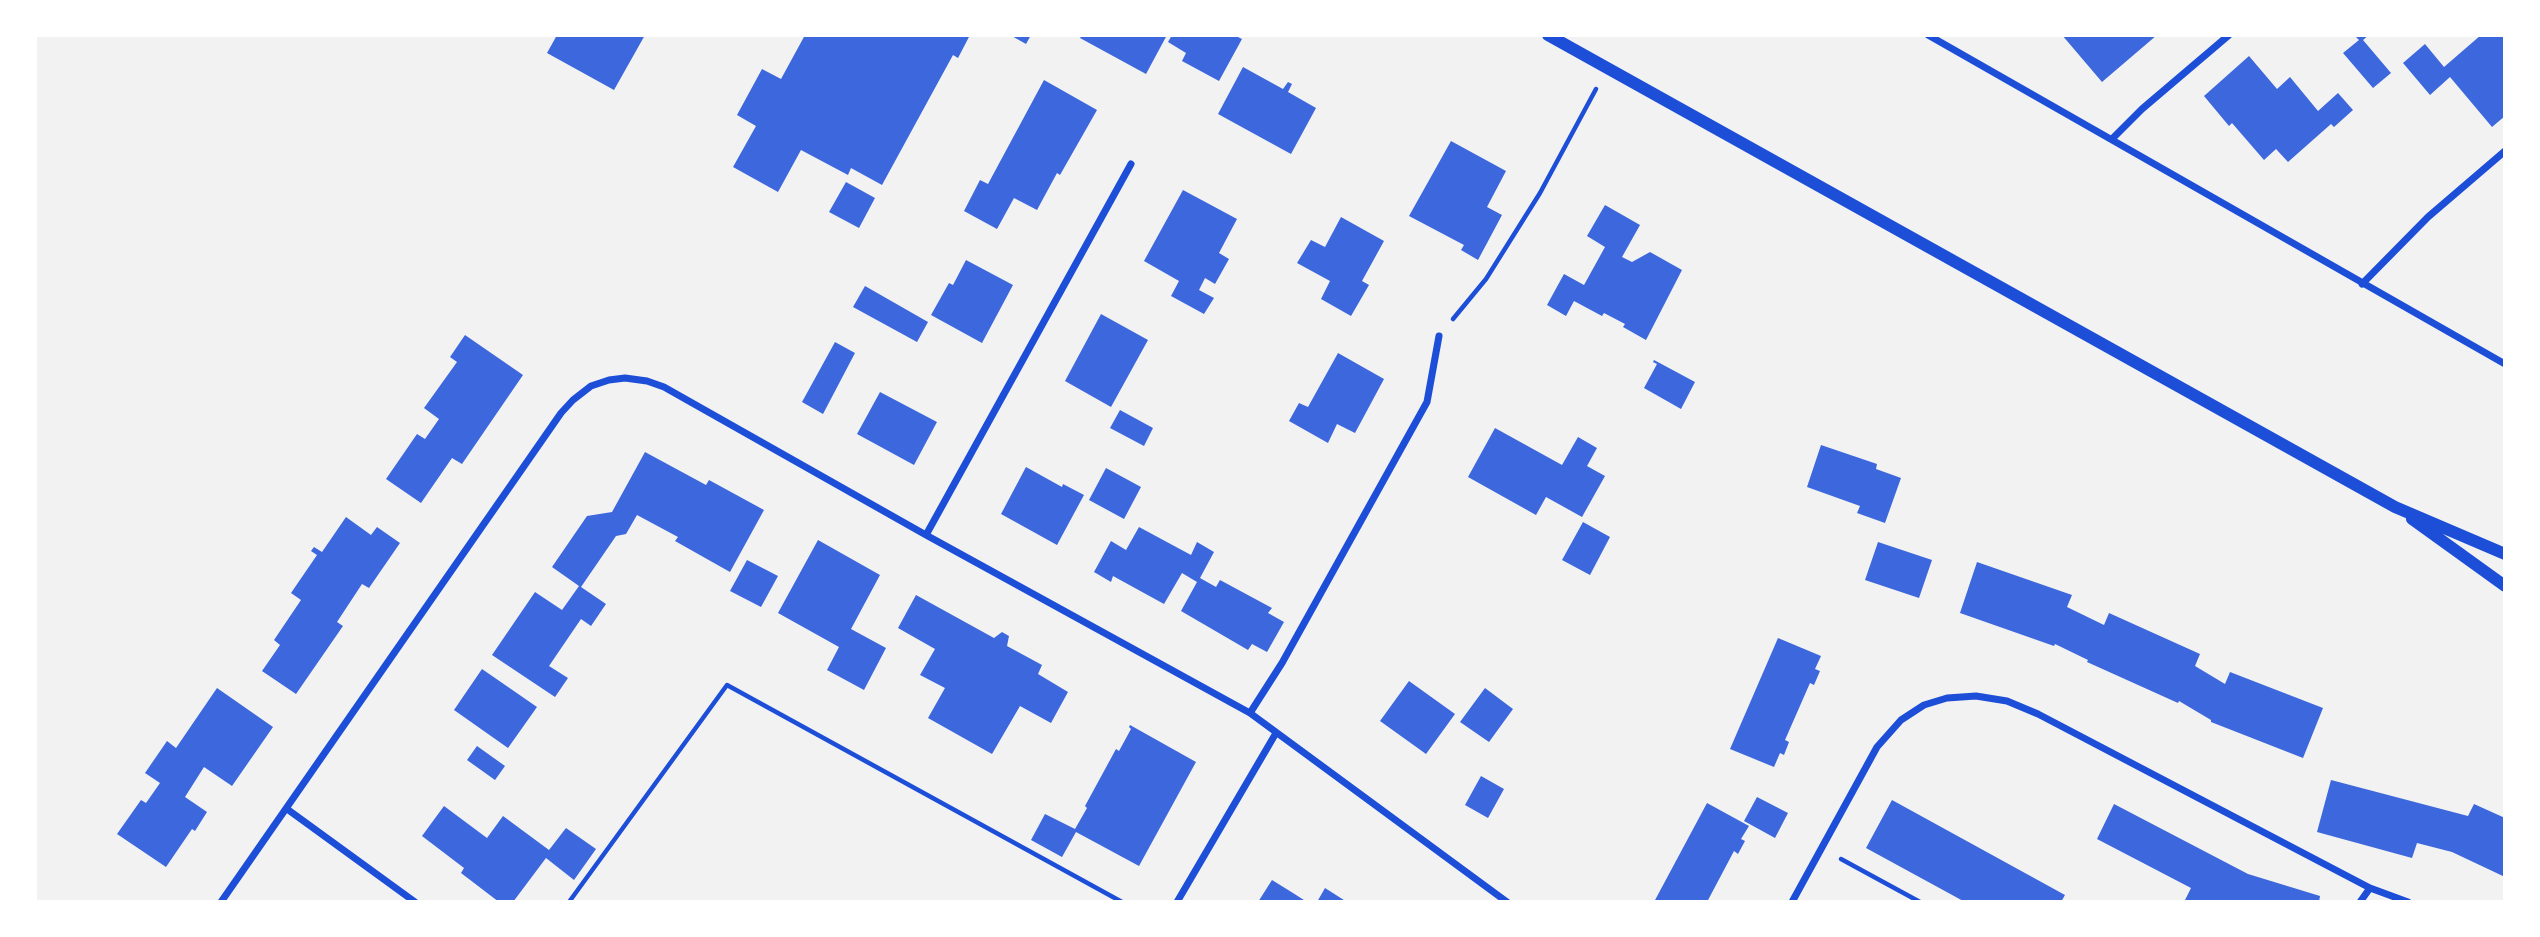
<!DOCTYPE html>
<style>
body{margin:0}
#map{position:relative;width:2540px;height:937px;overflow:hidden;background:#f2f2f2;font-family:"Asap Condensed",sans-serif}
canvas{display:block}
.frame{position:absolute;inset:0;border:37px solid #fff;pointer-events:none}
</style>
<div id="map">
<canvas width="2540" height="937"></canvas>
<div class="frame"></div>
</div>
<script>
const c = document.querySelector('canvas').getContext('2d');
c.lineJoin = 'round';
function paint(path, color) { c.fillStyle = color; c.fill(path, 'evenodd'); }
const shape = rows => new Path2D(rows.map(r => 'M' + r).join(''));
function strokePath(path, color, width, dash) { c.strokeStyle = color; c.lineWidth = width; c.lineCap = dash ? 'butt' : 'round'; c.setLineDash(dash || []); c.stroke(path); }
const building = shape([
 [557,35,645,35,614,90,547,53],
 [805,35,970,35,958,58,953,55,882,185,851,168,848,175,801,150,778,192,733,167,756,126,737,115,762,69,781,79],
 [1010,35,1031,35,1026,44],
 [1082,35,1167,35,1146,74,1080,38],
 [1172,35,1234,35,1242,39,1219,81,1182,61,1186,53,1168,42],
 [2062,35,2157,35,2102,82],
 [2354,35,2369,35,2363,40,2391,73,2373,88,2343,53,2359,40],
 [2481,35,2505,35,2505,116,2492,127,2450,77,2430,95,2403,63,2425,44,2444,67],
 [2249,56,2277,89,2290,77,2318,111,2338,93,2353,110,2334,127,2331,124,2288,162,2276,149,2264,160,2232,123,2229,126,2204,96],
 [1243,67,1283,89,1288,82,1292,84,1288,92,1316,108,1291,154,1218,114],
 [1044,80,1097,110,1060,175,1057,173,1037,210,1014,198,997,229,964,211,980,180,988,184],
 [1451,141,1506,171,1487,207,1502,215,1478,260,1461,250,1464,245,1409,216],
 [846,182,875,198,859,228,829,212],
 [1183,190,1237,219,1219,253,1229,259,1215,284,1205,278,1199,290,1214,298,1204,314,1171,296,1179,281,1144,261],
 [1605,205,1640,225,1622,257,1632,262,1650,252,1682,270,1646,340,1623,327,1625,324,1604,313,1602,316,1574,301,1566,316,1547,305,1564,274,1584,285,1605,247,1587,236],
 [1341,217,1384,241,1362,281,1369,285,1351,316,1321,299,1330,281,1297,263,1311,240,1325,247],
 [966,260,1013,285,982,343,931,315,949,283,953,285],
 [865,286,928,322,917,342,853,307],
 [1101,314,1148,340,1111,407,1065,381],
 [465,335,523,375,462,464,452,458,421,503,386,479,417,434,425,439,439,419,424,408,457,362,450,357],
 [835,342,855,353,823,414,802,402],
 [1338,353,1384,379,1355,433,1337,424,1328,443,1289,421,1299,403,1308,407],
 [1654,360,1695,382,1681,409,1644,388,1657,364,1653,362],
 [880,392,937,422,914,465,857,434],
 [1120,410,1153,428,1144,446,1110,428],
 [1495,428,1562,465,1578,437,1597,448,1587,466,1605,476,1582,517,1546,497,1536,515,1468,477],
 [1821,445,1877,464,1876,469,1901,478,1885,523,1857,513,1860,506,1807,487],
 [645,452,706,485,709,480,764,510,730,572,675,541,678,537,637,515,626,534,616,536,581,587,606,604,591,626,581,619,549,666,568,678,555,697,492,655,535,592,562,610,579,586,552,567,587,516,612,512],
 [1026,467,1062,487,1063,484,1084,495,1057,545,1001,514],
 [1106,468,1141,487,1124,519,1089,500],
 [346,517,371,535,377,527,400,543,369,588,362,584,337,622,343,626,296,694,262,671,280,645,274,640,301,600,291,593,317,555,311,551,314,547,322,552],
 [1583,522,1610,537,1590,575,1562,560],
 [1139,527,1191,555,1197,542,1214,552,1200,578,1216,587,1220,580,1272,608,1268,613,1284,622,1267,652,1252,644,1248,650,1181,611,1197,582,1182,573,1164,604,1113,576,1111,582,1094,572,1111,541,1126,550],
 [818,540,880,575,851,629,886,648,864,690,827,670,839,647,778,613],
 [1878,542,1932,560,1919,598,1865,580],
 [747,560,778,576,761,607,730,591],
 [1977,562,2072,595,2067,607,2104,625,2109,613,2200,654,2195,666,2225,684,2230,672,2323,708,2303,758,2211,722,2211,720,2179,701,2178,703,2087,662,2088,660,2055,644,2054,646,1960,613],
 [916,595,994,638,1002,632,1009,636,1007,646,1042,665,1038,674,1068,692,1051,723,1020,706,992,754,928,718,945,688,920,675,935,649,898,628],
 [1778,638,1821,656,1815,669,1820,671,1814,685,1810,683,1785,740,1789,742,1784,755,1780,753,1774,767,1730,749],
 [482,669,537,707,508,748,454,710],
 [1409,681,1455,714,1426,754,1380,721],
 [217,688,273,727,232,786,204,767,185,797,207,812,195,831,192,829,166,867,117,834,141,800,146,803,160,783,145,773,167,741,176,748],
 [1485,688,1513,709,1489,742,1460,722],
 [1130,725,1196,762,1139,866,1076,832,1062,857,1031,840,1045,814,1075,829,1087,808,1085,806,1116,749,1119,751,1131,729,1129,727],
 [477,746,505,766,495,780,467,760],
 [1481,776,1504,789,1488,818,1465,805],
 [2331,780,2468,816,2474,804,2505,818,2505,877,2452,852,2417,843,2412,858,2317,832],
 [1757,797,1788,813,1775,838,1744,821],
 [1892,800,2065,895,2061,902,1965,902,1866,848],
 [1707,803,1749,826,1741,839,1745,841,1738,854,1734,851,1707,902,1654,902],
 [2114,804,2248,874,2320,896,2319,902,2184,902,2191,888,2097,839],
 [444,806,487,838,503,816,549,850,566,828,596,849,574,880,546,858,513,902,499,902,461,873,464,868,422,836],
 [1272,880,1293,893,1307,902,1258,902],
 [1325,888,1347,902,1317,902]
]);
const path = shape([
 [1453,319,1486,279,1540,193,1596,89],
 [1841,859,1920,902],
 [569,902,727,685,1122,902]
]);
const minor = shape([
 [1928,35,2505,364],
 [2112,139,2142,109,2229,35],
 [2362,284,2428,217,2505,151],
 [926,535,1131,164],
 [1250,713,1282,663,1427,402,1439,336],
 [287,809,415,902],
 [221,902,561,413,573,400,591,386,609,380,625,378,647,381,664,387,926,535,1250,713,1507,902],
 [1177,902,1276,733],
 [1792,902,1877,747,1901,720,1924,705,1947,698,1976,696,2007,701,2038,714,2370,888,2408,902],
 [2360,902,2370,888]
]);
const tertiary = shape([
 [1548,35,2395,507,2505,554],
 [2412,519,2505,586]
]);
paint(building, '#3d67dc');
strokePath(path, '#1d4ed8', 4.5);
strokePath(minor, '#1d4ed8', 7);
strokePath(tertiary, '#1d4ed8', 12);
</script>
